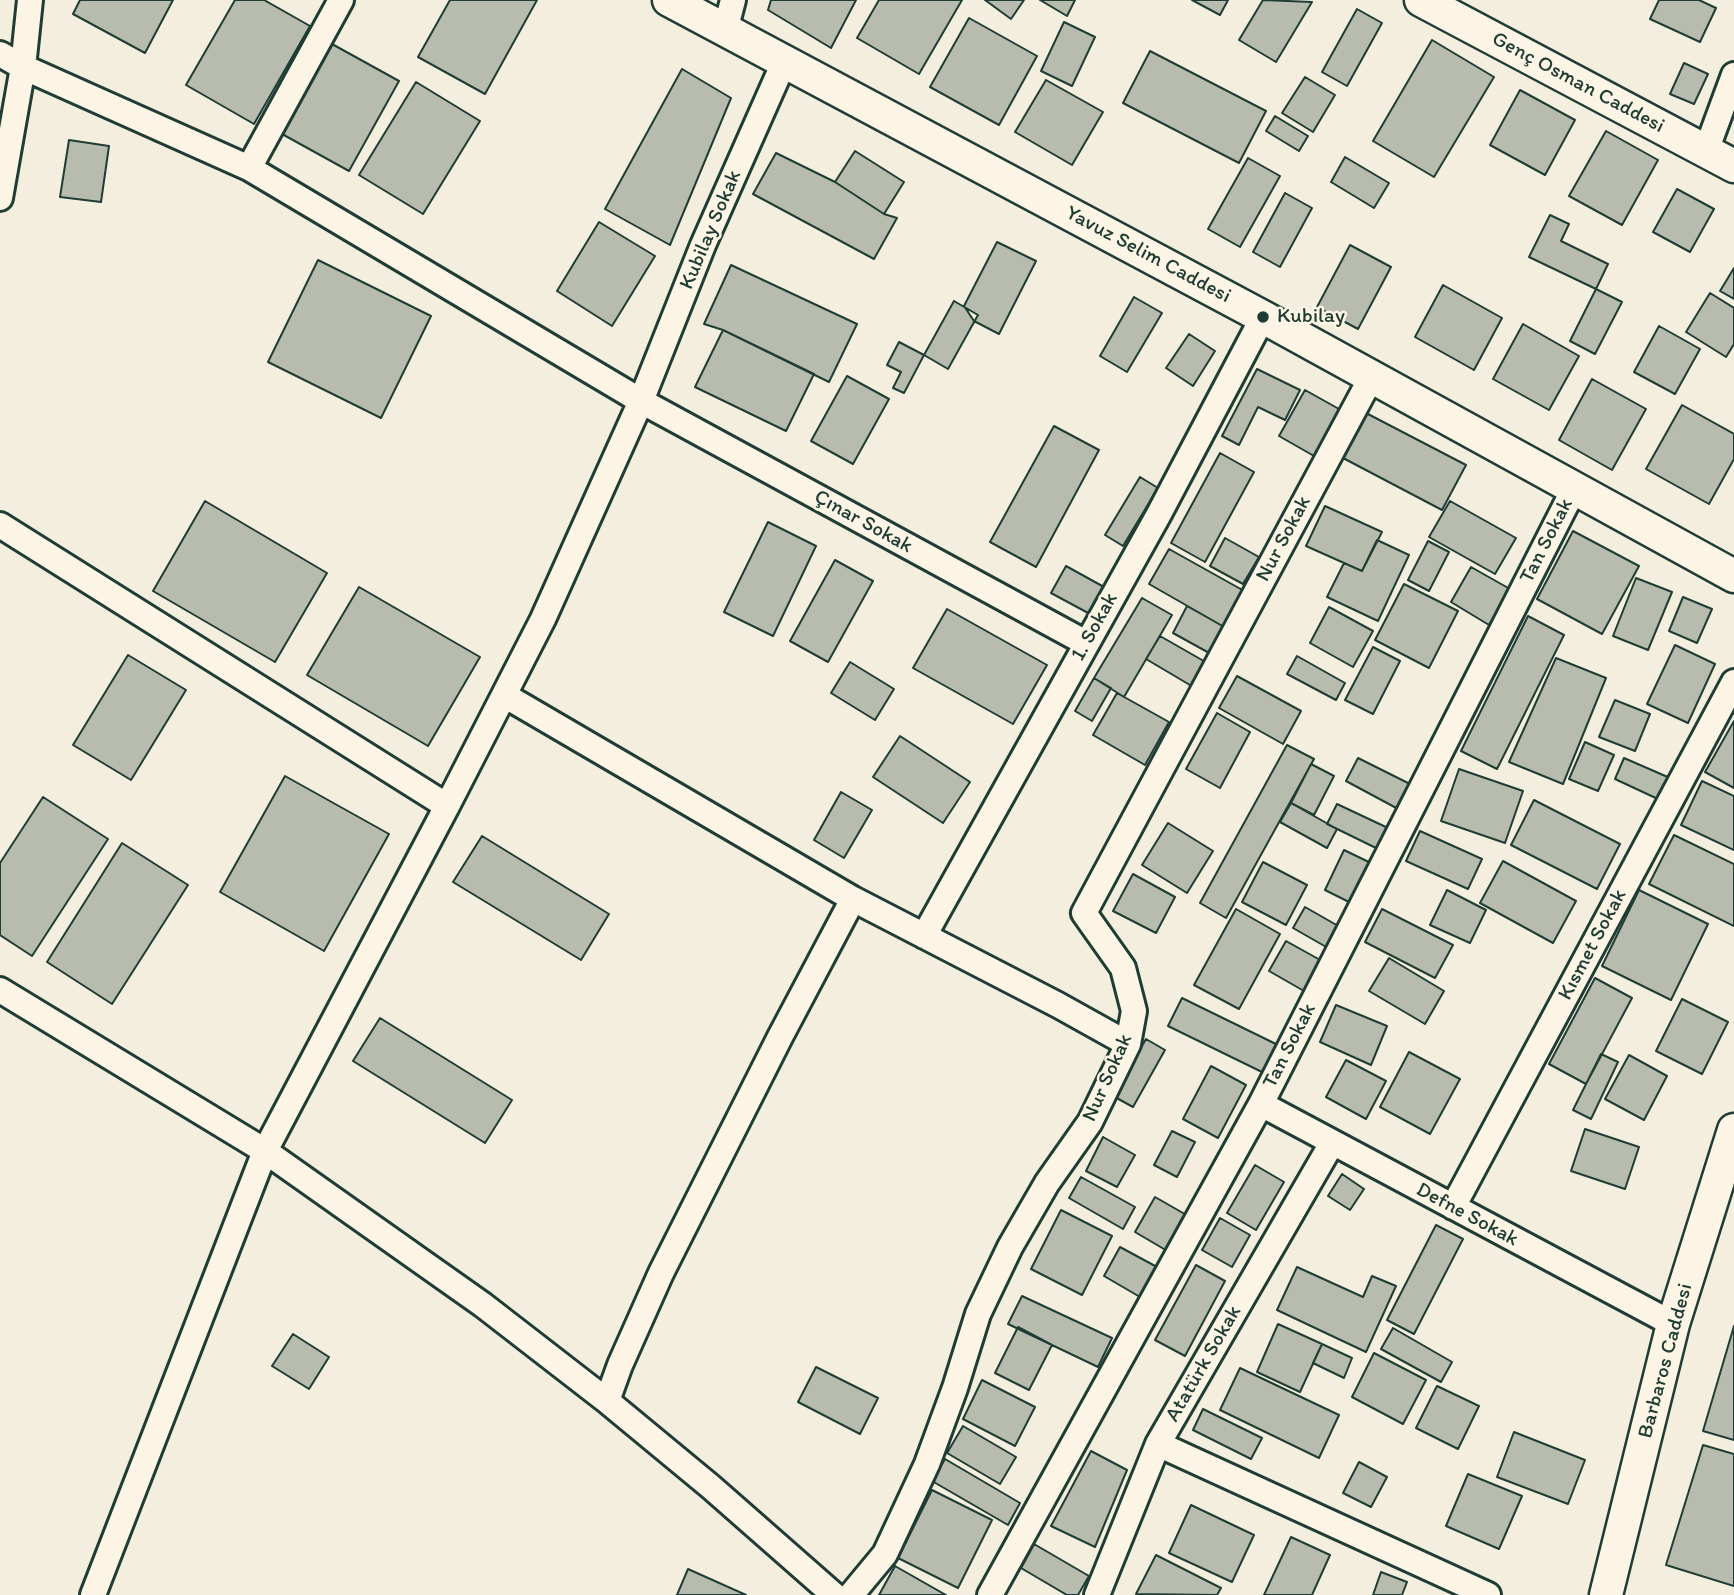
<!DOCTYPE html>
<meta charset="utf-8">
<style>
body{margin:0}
canvas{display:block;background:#f3eede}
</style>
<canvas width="1734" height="1595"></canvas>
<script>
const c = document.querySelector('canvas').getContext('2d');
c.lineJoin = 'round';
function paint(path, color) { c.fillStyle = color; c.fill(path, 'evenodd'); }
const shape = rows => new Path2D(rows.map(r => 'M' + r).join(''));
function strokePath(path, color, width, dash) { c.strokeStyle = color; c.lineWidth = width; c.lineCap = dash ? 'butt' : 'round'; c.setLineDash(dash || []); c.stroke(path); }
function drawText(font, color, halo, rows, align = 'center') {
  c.font = font + ' Itim,sans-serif'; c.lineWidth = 5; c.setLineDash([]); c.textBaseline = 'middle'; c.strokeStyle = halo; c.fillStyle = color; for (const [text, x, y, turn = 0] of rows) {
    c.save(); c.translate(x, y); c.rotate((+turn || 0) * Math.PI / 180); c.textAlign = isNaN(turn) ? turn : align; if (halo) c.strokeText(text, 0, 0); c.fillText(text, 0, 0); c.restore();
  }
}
const building = shape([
 [80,0,173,0,145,53,73,14,80,0],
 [235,0,264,0,310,26,254,124,186,85,235,0],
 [450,0,537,0,485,94,418,57,450,0],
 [771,0,856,0,831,48,768,10,771,0],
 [879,0,962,0,919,74,857,38,879,0],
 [985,0,1024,0,1011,19,985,0],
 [1040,0,1075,0,1067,16,1040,0],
 [1192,0,1228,0,1220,15,1192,0],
 [1263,0,1312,2,1276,62,1239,40,1263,0],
 [1659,0,1699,0,1716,8,1700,42,1650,19,1659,0],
 [1357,9,1382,23,1347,86,1322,72,1357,9],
 [969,18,1037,56,999,125,930,87,969,18],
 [1064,22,1095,37,1072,86,1041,71,1064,22],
 [1432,40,1494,77,1434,177,1373,141,1432,40],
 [332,44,399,81,349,171,282,134,332,44],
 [1150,51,1266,111,1239,163,1123,103,1150,51],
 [1684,63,1708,74,1694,104,1670,94,1684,63],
 [682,69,731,98,670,245,605,209,682,69],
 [1305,77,1335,95,1313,132,1282,113,1305,77],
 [1046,80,1103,112,1072,165,1015,132,1046,80],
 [416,82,480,121,423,214,359,175,416,82],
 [1520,90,1575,120,1545,175,1490,145,1520,90],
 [1275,116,1308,136,1299,151,1266,131,1275,116],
 [1606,131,1658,160,1622,225,1569,196,1606,131],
 [69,140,109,146,101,202,60,197,69,140],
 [855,151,904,182,884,214,835,182,855,151],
 [776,153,835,182,884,214,897,218,874,259,753,194,776,153],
 [1345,157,1389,183,1374,208,1331,182,1345,157],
 [1248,158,1280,176,1240,247,1208,229,1248,158],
 [1677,189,1714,209,1690,252,1653,232,1677,189],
 [1285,193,1312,208,1280,267,1253,252,1285,193],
 [1550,215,1569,224,1561,241,1608,264,1596,289,1529,257,1550,215],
 [599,222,655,256,612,326,557,291,599,222],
 [997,242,1036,261,999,334,974,321,964,306,997,242],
 [1350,245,1391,267,1358,329,1317,307,1350,245],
 [318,260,431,316,381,418,268,362,318,260],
 [731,265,857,324,829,382,723,330,704,324,731,265],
 [1734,268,1734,299,1720,291,1734,268],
 [1443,285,1502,318,1474,370,1415,337,1443,285],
 [1596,289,1622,302,1595,354,1570,341,1596,289],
 [1710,293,1734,308,1734,344,1726,357,1686,332,1710,293],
 [1134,297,1162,313,1127,372,1100,356,1134,297],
 [954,301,978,315,948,369,924,355,954,301],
 [1523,324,1579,356,1549,410,1493,379,1523,324],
 [1659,326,1700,349,1675,394,1634,372,1659,326],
 [723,330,814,374,786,431,695,387,723,330],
 [1189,334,1215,351,1193,386,1166,368,1189,334],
 [899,342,924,355,904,393,893,388,901,372,887,365,899,342],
 [1257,369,1300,390,1285,420,1258,407,1239,445,1222,436,1257,369],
 [847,376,889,399,853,464,811,441,847,376],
 [1592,379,1646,409,1612,470,1559,440,1592,379],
 [1305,390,1339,409,1314,456,1279,436,1305,390],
 [1682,405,1734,434,1734,459,1709,504,1646,469,1682,405],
 [1366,413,1466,465,1442,510,1343,458,1366,413],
 [1054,426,1099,450,1036,567,990,542,1054,426],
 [1220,453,1254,472,1205,562,1171,543,1220,453],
 [1140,477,1158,488,1123,546,1105,535,1140,477],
 [205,501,327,573,275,662,153,591,205,501],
 [1450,501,1516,538,1495,574,1429,537,1450,501],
 [1325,506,1382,532,1362,571,1306,546,1325,506],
 [768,522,816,546,773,636,724,612,768,522],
 [1573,531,1639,566,1602,634,1537,599,1573,531],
 [1225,538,1259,557,1243,584,1210,566,1225,538],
 [1377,540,1409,555,1378,621,1327,597,1344,563,1362,571,1377,540],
 [1428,541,1449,552,1429,591,1408,580,1428,541],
 [1169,549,1246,592,1226,628,1149,584,1169,549],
 [835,560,873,581,828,662,790,641,835,560],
 [1066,566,1104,587,1090,614,1051,593,1066,566],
 [1471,567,1510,589,1489,625,1451,602,1471,567],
 [1636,578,1672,592,1648,650,1613,636,1636,578],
 [1404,584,1458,611,1429,668,1375,640,1404,584],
 [359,587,480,657,428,746,307,675,359,587],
 [1683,597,1712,609,1697,643,1669,631,1683,597],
 [1142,598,1172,615,1124,697,1094,678,1142,598],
 [1187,606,1226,628,1211,654,1173,633,1187,606],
 [1329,607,1373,631,1353,667,1310,643,1329,607],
 [947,609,1047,665,1013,724,913,668,947,609],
 [1528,616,1564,635,1497,769,1461,751,1528,616],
 [1160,636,1209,664,1195,688,1146,659,1160,636],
 [1675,645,1715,664,1688,723,1647,704,1675,645],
 [1373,647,1400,661,1373,714,1345,700,1373,647],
 [128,655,186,690,131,780,73,745,128,655],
 [1297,656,1345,683,1336,700,1287,674,1297,656],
 [1556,658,1606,678,1563,784,1509,762,1556,658],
 [850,662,894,689,875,720,831,693,850,662],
 [1237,676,1301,711,1283,744,1219,708,1237,676],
 [1094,678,1111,688,1092,721,1075,711,1094,678],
 [1117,693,1169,722,1145,765,1093,735,1117,693],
 [1615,700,1650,714,1635,751,1599,737,1615,700],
 [1217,713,1250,732,1220,788,1186,769,1217,713],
 [1734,721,1734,788,1705,772,1734,721],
 [900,736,970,782,943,823,873,777,900,736],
 [1585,742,1614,755,1598,791,1569,779,1585,742],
 [1287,745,1314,759,1226,918,1200,903,1287,745],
 [1358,758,1412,785,1400,810,1346,781,1358,758],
 [1624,758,1670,778,1660,800,1615,779,1624,758],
 [1311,764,1334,776,1314,815,1291,803,1311,764],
 [1459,769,1523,791,1505,843,1441,821,1459,769],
 [285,776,389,834,324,951,220,892,285,776],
 [1702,781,1734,796,1734,850,1681,825,1702,781],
 [841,792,872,810,844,858,814,840,841,792],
 [43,797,108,839,32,956,0,935,0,863,43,797],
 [1534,800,1620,844,1597,889,1511,845,1534,800],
 [1291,803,1337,829,1327,848,1280,822,1291,803],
 [1337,804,1388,828,1378,849,1327,824,1337,804],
 [1168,823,1213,851,1187,893,1142,865,1168,823],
 [1420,831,1482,859,1468,889,1406,861,1420,831],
 [1674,835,1734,864,1734,926,1649,884,1674,835],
 [482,836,609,914,581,960,453,882,482,836],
 [122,843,188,885,112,1004,47,962,122,843],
 [1344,850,1375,865,1355,905,1325,890,1344,850],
 [1503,861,1576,901,1553,943,1480,903,1503,861],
 [1263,862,1307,885,1286,925,1242,902,1263,862],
 [1133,874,1175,897,1156,933,1113,911,1133,874],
 [1447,890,1486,910,1470,943,1430,925,1447,890],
 [1639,890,1708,924,1671,1000,1602,966,1639,890],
 [1305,907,1340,927,1328,948,1293,928,1305,907],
 [1236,909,1280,934,1239,1009,1194,985,1236,909],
 [1382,909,1453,945,1435,978,1365,942,1382,909],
 [1286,941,1322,961,1304,991,1269,971,1286,941],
 [1389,958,1444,991,1425,1024,1369,991,1389,958],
 [1595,978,1632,998,1586,1084,1549,1064,1595,978],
 [1182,998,1280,1046,1266,1074,1168,1026,1182,998],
 [1682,999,1728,1022,1702,1074,1656,1051,1682,999],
 [1336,1005,1387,1026,1371,1065,1320,1042,1336,1005],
 [380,1018,512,1100,485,1143,353,1061,380,1018],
 [1146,1039,1165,1050,1133,1107,1113,1096,1146,1039],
 [1409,1052,1460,1079,1430,1134,1380,1107,1409,1052],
 [1601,1054,1618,1062,1591,1119,1573,1110,1601,1054],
 [1629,1055,1667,1076,1644,1120,1605,1099,1629,1055],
 [1346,1060,1386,1081,1366,1119,1326,1097,1346,1060],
 [1211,1066,1246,1085,1218,1138,1183,1119,1211,1066],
 [1585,1129,1639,1147,1625,1189,1571,1171,1585,1129],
 [1172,1131,1195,1142,1177,1177,1154,1165,1172,1131],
 [1103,1137,1135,1155,1117,1187,1086,1171,1103,1137],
 [1255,1165,1284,1182,1256,1230,1227,1213,1255,1165],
 [1342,1174,1364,1189,1350,1210,1328,1196,1342,1174],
 [1081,1177,1135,1207,1123,1229,1069,1198,1081,1177],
 [1155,1197,1190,1217,1169,1252,1135,1232,1155,1197],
 [1061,1210,1112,1236,1082,1295,1031,1269,1061,1210],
 [1220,1218,1250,1235,1232,1267,1202,1250,1220,1218],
 [1436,1225,1463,1239,1414,1334,1387,1320,1436,1225],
 [1120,1247,1157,1267,1140,1297,1104,1276,1120,1247],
 [1196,1265,1225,1281,1185,1356,1155,1340,1196,1265],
 [1297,1267,1363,1297,1372,1276,1396,1286,1366,1352,1277,1310,1297,1267],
 [1022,1296,1112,1338,1098,1367,1008,1324,1022,1296],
 [1278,1324,1322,1344,1300,1392,1257,1372,1278,1324],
 [1734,1326,1734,1440,1703,1431,1734,1326],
 [1018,1327,1052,1345,1029,1390,995,1373,1018,1327],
 [1393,1328,1452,1362,1441,1382,1381,1349,1393,1328],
 [293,1334,329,1357,309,1389,272,1366,293,1334],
 [1322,1344,1352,1358,1344,1378,1313,1363,1322,1344],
 [1374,1353,1426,1380,1403,1424,1352,1397,1374,1353],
 [816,1367,878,1398,860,1434,798,1402,816,1367],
 [1240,1368,1339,1415,1319,1458,1220,1410,1240,1368],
 [982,1380,1035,1407,1015,1446,963,1419,982,1380],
 [1437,1386,1479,1406,1458,1449,1416,1428,1437,1386],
 [1203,1409,1262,1438,1251,1459,1193,1430,1203,1409],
 [963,1426,1016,1457,1000,1484,947,1453,963,1426],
 [1514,1432,1585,1460,1568,1504,1497,1477,1514,1432],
 [1703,1445,1734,1454,1734,1586,1666,1565,1703,1445],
 [1091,1451,1127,1470,1095,1547,1051,1526,1091,1451],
 [945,1459,1020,1503,1008,1525,932,1481,945,1459],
 [1359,1462,1387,1477,1371,1507,1343,1493,1359,1462],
 [1468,1474,1522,1496,1499,1549,1446,1526,1468,1474],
 [932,1490,992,1520,958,1588,898,1558,932,1490],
 [1191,1505,1254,1535,1232,1582,1169,1553,1191,1505],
 [1291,1537,1330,1555,1312,1595,1264,1595,1291,1537],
 [1034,1544,1089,1576,1078,1595,1067,1595,1021,1568,1034,1544],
 [1156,1555,1221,1588,1217,1595,1136,1594,1156,1555],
 [895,1566,946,1595,879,1595,895,1566],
 [688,1569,746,1595,677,1595,688,1569],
 [1381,1572,1407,1582,1402,1595,1373,1595,1381,1572]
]);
const minor = shape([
 [725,31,733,0],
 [0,54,23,67,249,168,641,401,1086,643],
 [1706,151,1734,75],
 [249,168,341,0],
 [0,198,23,67,30,0],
 [0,525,447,806,504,695],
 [853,899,1058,1005,1128,1044],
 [924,936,1159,514,1263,317],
 [0,990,265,1151,483,1305,607,1401,711,1487,834,1595],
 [1261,1104,1673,1324],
 [1453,1207,1734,682],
 [607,1401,620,1365,661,1273,780,1037,853,899,504,695,543,619,641,401,703,245,785,60],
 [1158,1444,1488,1595],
 [93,1595,265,1151,447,806],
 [851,1595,885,1554,927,1464,955,1388,978,1314,1010,1247,1047,1183,1090,1122,1128,1044,1134,1011,1123,968,1084,913,1371,378],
 [990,1595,1261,1104,1574,489],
 [1097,1595,1158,1444,1332,1143]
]);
const tertiary = shape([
 [669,0,1263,317,1734,576],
 [1421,0,1734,166],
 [1606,1595,1673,1324,1734,1130]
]);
const markers = [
 [1263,317,7,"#1f3d34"]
];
const streetNames = [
 ["Genç Osman Caddesi",1578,83,28],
 ["Kubilay Sokak",711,230,-67],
 ["Yavuz Selim Caddesi",1148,255,28],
 ["Çınar Sokak",863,522,29],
 ["Nur Sokak",1284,539,-62],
 ["Tan Sokak",1547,541,-63],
 ["1. Sokak",1095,627,-61],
 ["Kısmet Sokak",1593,945,-62],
 ["Tan Sokak",1290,1046,-63],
 ["Nur Sokak",1108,1078,-66],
 ["Defne Sokak",1467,1215,28],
 ["Barbaros Caddesi",1666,1361,-75],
 ["Atatürk Sokak",1204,1364,-60]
];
const poiNames = [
 ["Kubilay",1277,317]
];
paint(building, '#b8bcae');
strokePath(building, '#1f3d34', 2);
strokePath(minor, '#1f3d34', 30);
strokePath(tertiary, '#1f3d34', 37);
strokePath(minor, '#fcf5e5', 24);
strokePath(tertiary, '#fcf5e5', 32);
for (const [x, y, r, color] of markers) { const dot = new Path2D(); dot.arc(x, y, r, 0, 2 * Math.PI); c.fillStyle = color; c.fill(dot); strokePath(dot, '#fcf5e5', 2.5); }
drawText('21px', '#1f3d34', '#fcf5e5', streetNames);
drawText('21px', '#1f3d34', '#fcf5e5', poiNames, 'left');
</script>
